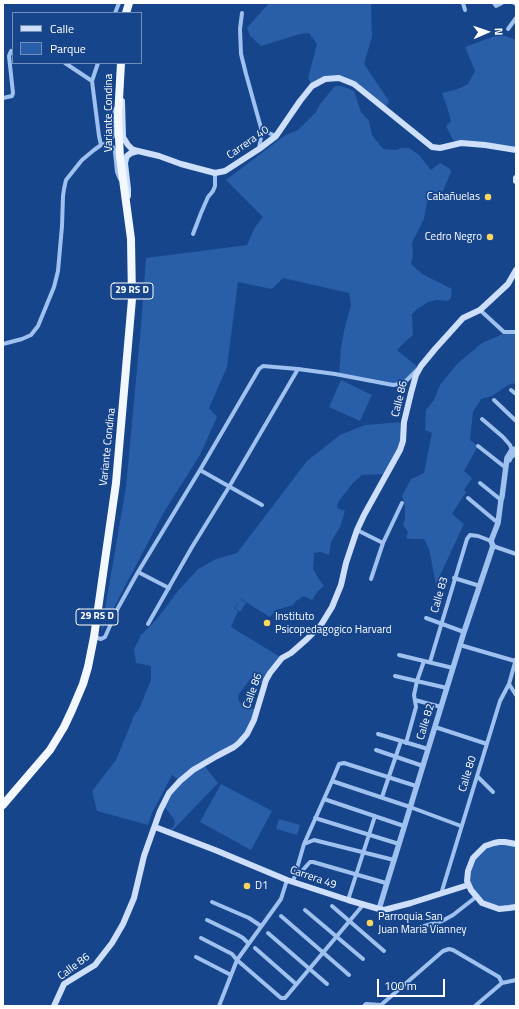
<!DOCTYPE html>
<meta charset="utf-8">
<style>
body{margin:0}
#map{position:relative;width:519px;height:1009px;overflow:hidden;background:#16458b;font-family:"Titillium Web",sans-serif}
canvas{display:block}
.frame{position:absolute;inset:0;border:4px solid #fff;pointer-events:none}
.legend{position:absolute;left:12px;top:12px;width:130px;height:52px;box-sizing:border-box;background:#16458b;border:1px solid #738fb9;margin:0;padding:5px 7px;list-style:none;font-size:12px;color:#fff}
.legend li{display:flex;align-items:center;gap:8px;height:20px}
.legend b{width:20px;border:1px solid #738fb9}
.north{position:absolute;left:467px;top:12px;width:40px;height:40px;-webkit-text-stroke:3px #16458b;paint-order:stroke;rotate:88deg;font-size:11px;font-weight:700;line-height:16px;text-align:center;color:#fff}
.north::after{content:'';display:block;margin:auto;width:14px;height:18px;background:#fff;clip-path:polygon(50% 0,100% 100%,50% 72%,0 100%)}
.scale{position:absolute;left:377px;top:979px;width:68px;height:18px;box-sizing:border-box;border:2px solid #fff;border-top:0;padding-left:5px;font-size:12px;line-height:14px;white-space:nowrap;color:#fff;-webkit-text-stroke:3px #16458b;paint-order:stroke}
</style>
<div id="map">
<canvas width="519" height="1009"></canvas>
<div class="frame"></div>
<ul class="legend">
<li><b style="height:5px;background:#cddffa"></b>Calle</li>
<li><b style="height:11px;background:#295ea9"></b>Parque</li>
</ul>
<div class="north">N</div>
<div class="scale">100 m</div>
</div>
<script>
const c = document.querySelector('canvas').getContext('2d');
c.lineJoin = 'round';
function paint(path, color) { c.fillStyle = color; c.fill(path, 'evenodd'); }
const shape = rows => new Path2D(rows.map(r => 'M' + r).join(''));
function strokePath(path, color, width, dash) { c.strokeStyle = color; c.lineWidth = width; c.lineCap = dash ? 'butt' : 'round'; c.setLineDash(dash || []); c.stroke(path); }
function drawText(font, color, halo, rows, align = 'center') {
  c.font = font + ' "Titillium Web",sans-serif'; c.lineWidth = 3.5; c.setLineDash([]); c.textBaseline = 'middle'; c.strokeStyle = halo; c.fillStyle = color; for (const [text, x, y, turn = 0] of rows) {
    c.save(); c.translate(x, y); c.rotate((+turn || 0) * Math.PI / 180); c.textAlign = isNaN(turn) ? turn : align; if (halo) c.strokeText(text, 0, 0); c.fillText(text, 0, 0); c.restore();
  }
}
const green = shape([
 [269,3,371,3,372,37,364,64,389,101,385,109,343,80,325,79,312,86,308,78,317,44,309,33,300,34,261,46,250,36,247,28],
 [500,34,516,40,516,149,461,143,453,140,446,126,451,121,447,107,442,93,458,89,468,84,475,71,465,47],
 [335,86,342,86,354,91,361,112,369,121,372,135,383,149,396,150,402,148,409,148,419,155,431,170,440,163,450,169,451,172,442,193,432,196,427,202,424,219,412,243,413,254,411,264,422,274,452,289,451,298,448,301,437,300,428,302,417,309,412,314,413,335,407,340,397,350,419,368,399,385,339,375,341,348,344,331,351,305,349,293,283,278,272,289,238,282,227,367,209,408,217,417,200,455,164,512,101,632,126,487,141,326,146,258,247,245,255,227,263,217,226,180,284,136,298,130,316,112,320,104],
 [516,333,516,383,508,385,492,396,481,399,473,412,470,440,478,446,464,471,472,478,464,490,466,492,452,514,464,524,436,584,429,549,424,539,411,539,406,538,408,532,403,525,405,518,405,506,402,496,411,479,424,473,432,433,425,430,426,410,434,400,440,385,457,364,482,343,503,334],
 [341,380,372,395,360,421,329,407],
 [404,422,403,437,387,474,362,475,353,483,338,502,337,508,345,511,340,527,331,542,329,555,321,552,314,553,313,569,319,579,324,586,318,591,312,600,304,596,296,601,293,605,276,610,270,617,241,599,240,599,246,603,240,612,235,608,239,602,234,608,238,611,231,627,282,658,265,685,251,678,239,694,238,699,240,703,256,710,244,737,203,764,218,783,170,833,166,830,169,828,171,829,173,827,175,823,174,819,163,805,180,781,172,775,152,813,148,825,97,811,92,791,116,760,132,721,133,717,139,709,151,680,151,666,136,663,134,649,141,635,157,619,178,591,198,569,216,559,237,553,307,461,340,435,365,425],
 [221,784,272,811,251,850,200,822],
 [279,819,300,825,297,835,276,829],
 [494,843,516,844,516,907,492,907,471,890,468,871,473,858]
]);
const minor = shape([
 [463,3,465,10],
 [494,3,496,6,502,3],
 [514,3,516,4],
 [115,13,119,3],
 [242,13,240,29,241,54,246,74,261,128],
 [508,29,516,18],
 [65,63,92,81],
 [98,63,92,81,99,136,101,145],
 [3,98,12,96,13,93,9,56,11,51,13,51],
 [105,145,111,146,113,147,115,152,117,172,120,179],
 [259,148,261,137,261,128,269,133,276,136],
 [193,234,201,213,208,197,213,191,215,186,215,173],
 [480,310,504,332,516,332],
 [3,344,22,339,31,335,38,326,54,287,58,271,62,226,63,196,64,189,66,180,82,160,94,150,101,145,108,143,111,140,113,136,114,116,115,109],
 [511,390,516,394],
 [494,400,516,421],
 [482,419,503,437,510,445,512,450],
 [478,446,506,468],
 [200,470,262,505],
 [480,483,501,500],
 [468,498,498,523],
 [357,530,383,543],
 [493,546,516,554],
 [138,572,169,588],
 [454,578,480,586],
 [371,579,383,543,402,503],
 [426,618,464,632],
 [148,624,192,547,229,487,298,369],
 [94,637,101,639,105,637,118,608,138,572,200,470,259,369,263,366,298,369,335,374,393,385,401,384,406,381,417,370],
 [460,645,515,661],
 [399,655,453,668],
 [430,662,467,539,470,535,478,536,491,541],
 [395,676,447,688],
 [509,684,516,695],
 [415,700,441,707],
 [435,727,487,744],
 [378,734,428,749],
 [406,743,416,707,414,695,417,681,424,661],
 [376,750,423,766],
 [477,776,493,792],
 [332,781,410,807,461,826],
 [382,797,401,741],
 [324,799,404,826],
 [315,818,399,844],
 [304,844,314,840,394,860],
 [296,875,302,871,310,862,313,862,386,883],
 [293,882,304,844,332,781,339,764,344,763,416,786],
 [441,894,500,701,509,684,516,659],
 [348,900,375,816],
 [212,902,249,918,261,926],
 [332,906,384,951],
 [305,910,363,959],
 [281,916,349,975],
 [207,920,238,935,243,938,248,943],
 [417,928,442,921,453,915,476,897],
 [268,933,327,984],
 [201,938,232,954,237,960,281,998,285,998,363,905],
 [255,948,296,984],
 [196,957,231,975],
 [219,1006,237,960,281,899,287,880],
 [364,1006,366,1004,381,1005,443,951,449,949,453,950,499,977,502,983],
 [475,1006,502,983,516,980]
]);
const tertiary = shape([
 [509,460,511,456,516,454],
 [379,909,464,632,493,546,491,541,498,523,501,500,502,497,507,458,512,450,516,449]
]);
const secondary = shape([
 [122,101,123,137,128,145,132,149,138,151,159,156,181,164,215,173,225,171,259,149,276,136,300,101,312,86,325,79,339,78,354,84,385,109,432,147,440,148,461,143,485,145,516,150],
 [516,178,516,181],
 [128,196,128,189,125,163,126,159,127,156,131,153,138,151],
 [155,827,215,850,287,880,348,900,379,909,384,910,411,903,468,885],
 [516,844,505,842,499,842,494,843,485,846,473,858,468,871,467,881,471,890,482,903,499,909,509,908,516,907],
 [54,1006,64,984,95,965,98,961,112,943,123,924,134,898,144,856,160,811,169,793,180,781,193,770,217,756,234,747,239,743,247,734,254,720,266,680,270,673,282,658,291,653,307,639,321,625,332,607,341,585,346,563,357,530,364,515,400,450,403,441,404,422,411,393,416,375,421,366,435,349,463,318,480,310,493,298,508,284,516,270]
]);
const trunk = shape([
 [126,13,129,3],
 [3,805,50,750,64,727,72,710,83,684,88,667,94,637,116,483,132,299,131,239,120,157,119,138,118,117,121,63]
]);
const markers = [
 [488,197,4,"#ffd65d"],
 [490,237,4,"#ffd65d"],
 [267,623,4,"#ffd65d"],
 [247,886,4,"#ffd65d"],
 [370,923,4,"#ffd65d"]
];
const shields = [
 [132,291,42],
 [97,617,42]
];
const shieldNames = [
 ["29 RS D",132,291],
 ["29 RS D",97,617]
];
const streetNames = [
 ["Variante Condina",109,113,-90],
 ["Carrera 40",248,143,-35],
 ["Calle 86",400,399,-76],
 ["Variante Condina",108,447,-84],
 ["Calle 83",440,595,-74],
 ["Calle 86",253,691,-70],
 ["Calle 82",426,722,-73],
 ["Calle 80",468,774,-73],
 ["Carrera 49",313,878,19],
 ["Calle 86",74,967,-37]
];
const poiNames = [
 ["Cabañuelas",480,197,"right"],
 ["Cedro Negro",482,237,"right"],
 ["Instituto",275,617],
 ["Psicopedagogico Harvard",275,630],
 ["D1",255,886],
 ["Parroquia San",378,917],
 ["Juan Maria Vianney",378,930]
];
paint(green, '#295ea9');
strokePath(minor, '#9fc1ef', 4);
strokePath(tertiary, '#9fc1ef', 5.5);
strokePath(secondary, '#cddffa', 6);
strokePath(trunk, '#f3f8ff', 8);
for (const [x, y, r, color] of markers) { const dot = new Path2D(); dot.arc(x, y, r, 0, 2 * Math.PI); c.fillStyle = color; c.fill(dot); strokePath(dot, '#16458b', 1.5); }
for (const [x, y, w] of shields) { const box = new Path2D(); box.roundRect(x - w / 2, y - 8, w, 16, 3); c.fillStyle = '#16458b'; c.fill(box); strokePath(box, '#fff', 1); }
drawText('bold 10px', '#fff', null, shieldNames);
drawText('11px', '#fff', '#16458b', streetNames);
drawText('11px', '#fff', '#16458b', poiNames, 'left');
</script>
